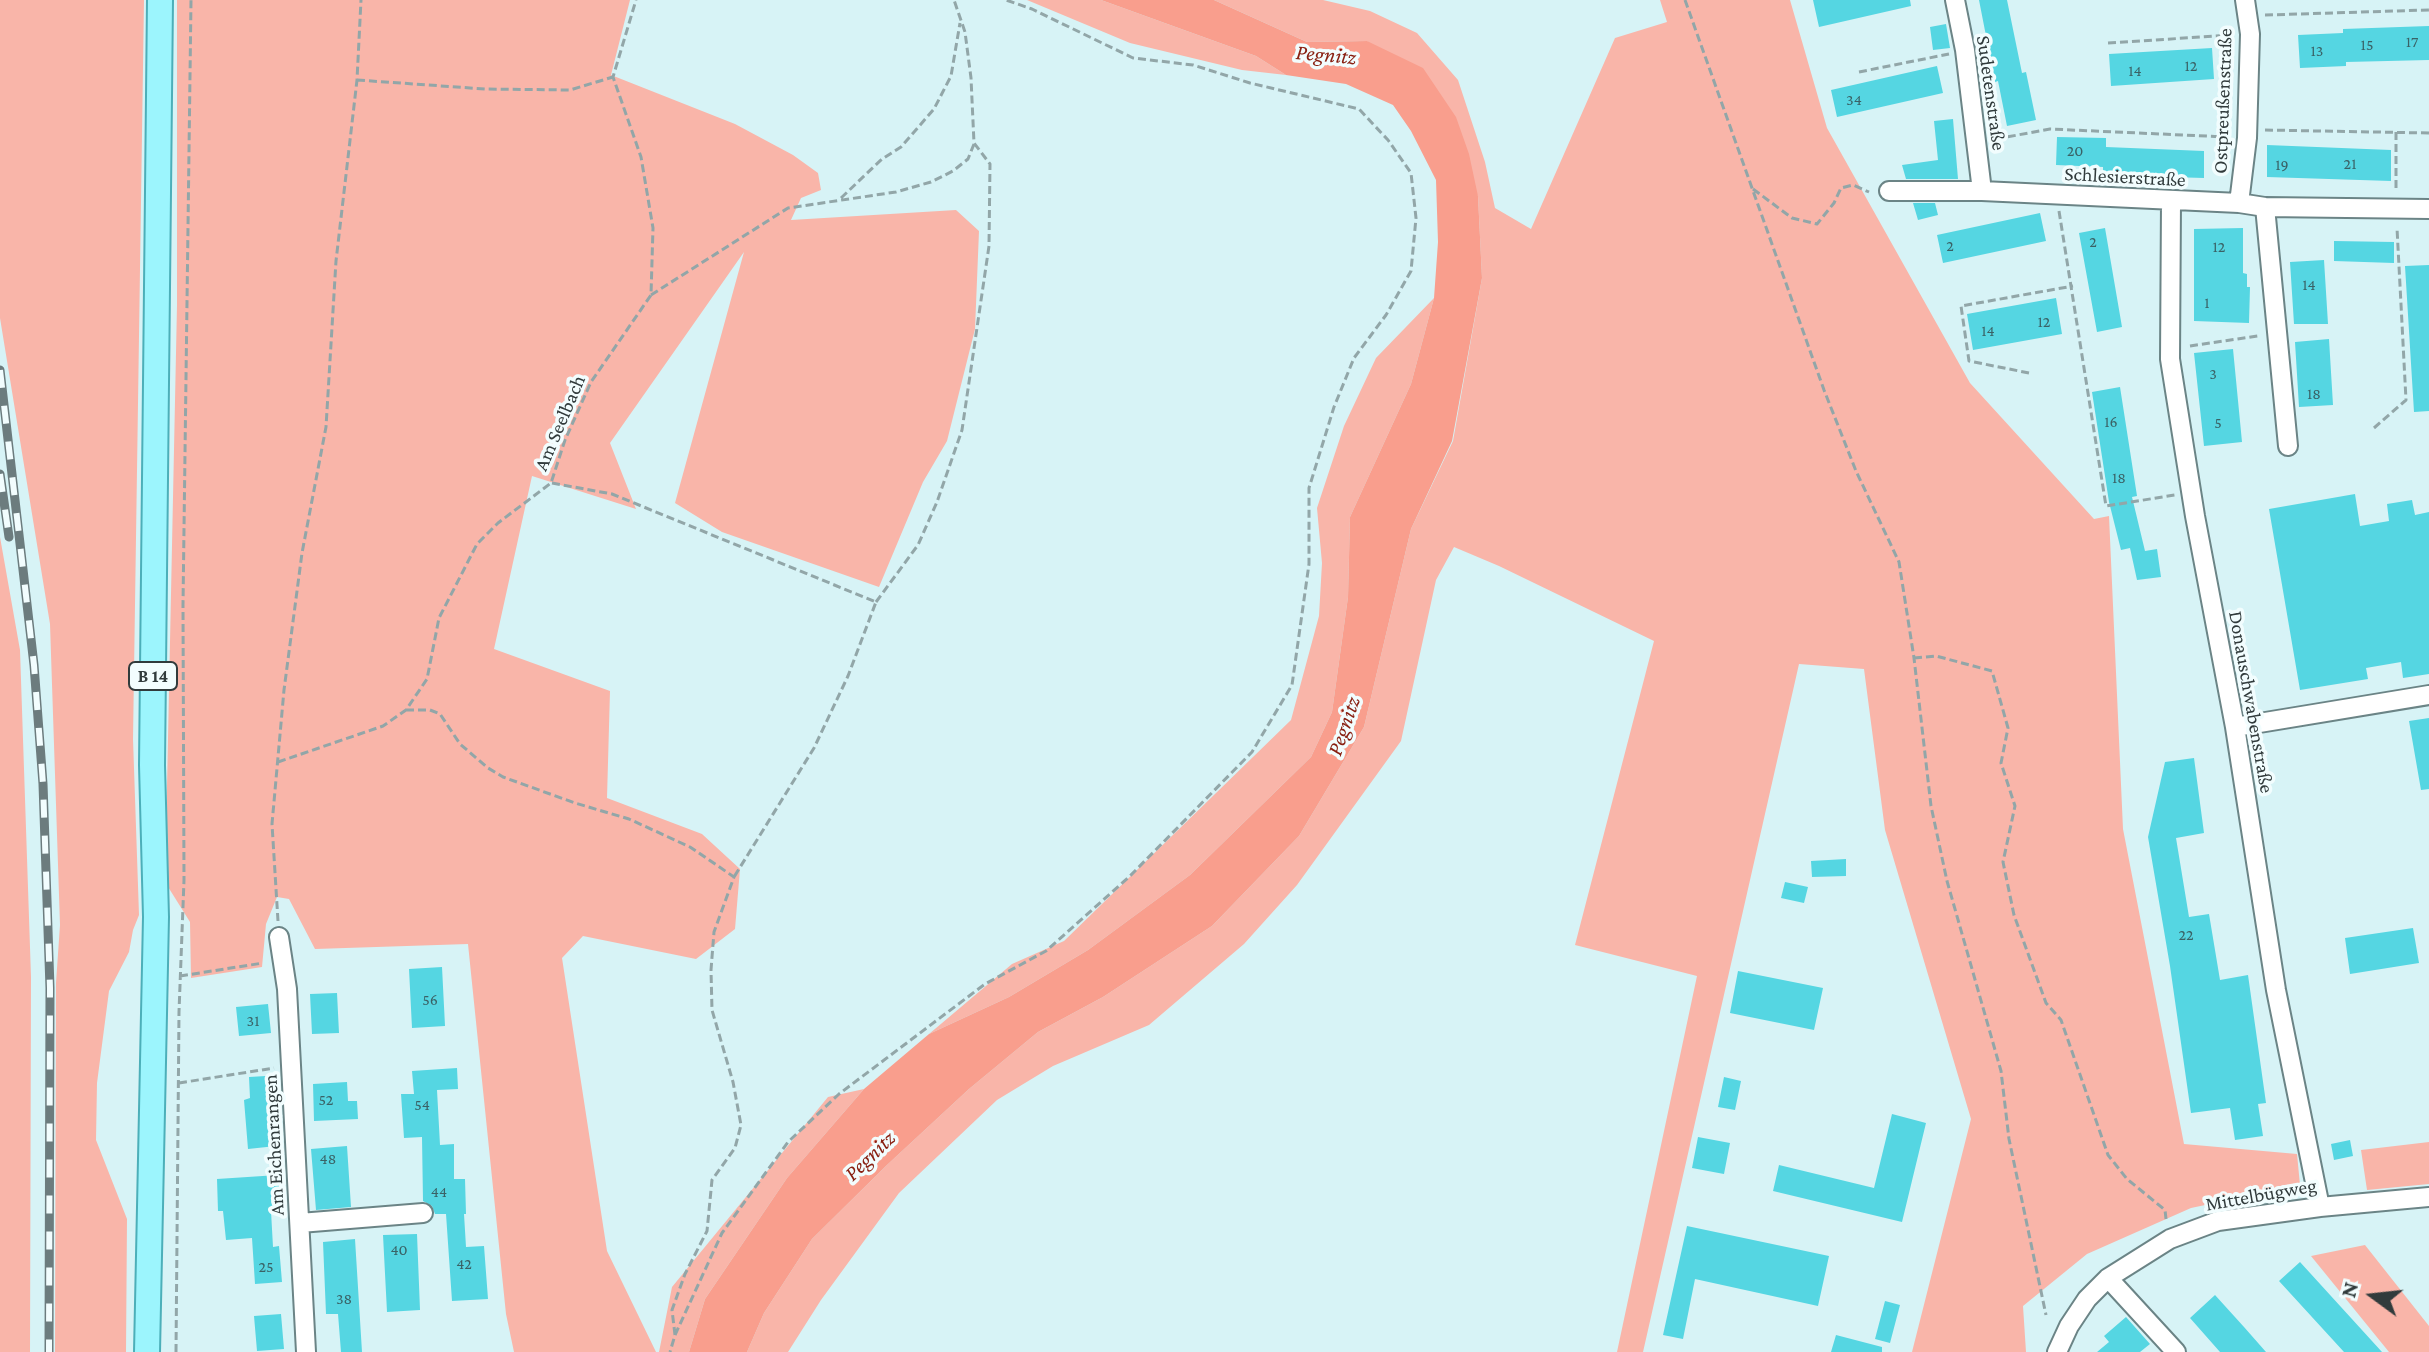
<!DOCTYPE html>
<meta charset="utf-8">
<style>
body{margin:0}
#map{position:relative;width:2429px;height:1352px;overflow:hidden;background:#d7f3f6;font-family:"Crimson Pro",serif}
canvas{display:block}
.north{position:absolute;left:2333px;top:1256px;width:80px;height:80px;-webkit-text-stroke:6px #f2fdfe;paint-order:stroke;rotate:285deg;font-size:22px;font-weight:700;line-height:32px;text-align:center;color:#313b3c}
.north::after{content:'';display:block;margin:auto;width:28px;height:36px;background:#313b3c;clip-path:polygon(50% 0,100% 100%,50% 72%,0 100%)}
</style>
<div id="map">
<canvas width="2429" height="1352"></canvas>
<div class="north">N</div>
</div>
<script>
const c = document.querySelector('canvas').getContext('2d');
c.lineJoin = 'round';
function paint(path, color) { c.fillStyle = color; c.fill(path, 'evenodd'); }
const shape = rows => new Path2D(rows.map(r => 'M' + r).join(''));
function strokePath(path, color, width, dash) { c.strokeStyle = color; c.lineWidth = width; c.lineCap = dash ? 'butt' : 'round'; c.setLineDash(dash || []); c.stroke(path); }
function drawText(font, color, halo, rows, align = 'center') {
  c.font = font + ' "Crimson Pro",serif'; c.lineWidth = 7; c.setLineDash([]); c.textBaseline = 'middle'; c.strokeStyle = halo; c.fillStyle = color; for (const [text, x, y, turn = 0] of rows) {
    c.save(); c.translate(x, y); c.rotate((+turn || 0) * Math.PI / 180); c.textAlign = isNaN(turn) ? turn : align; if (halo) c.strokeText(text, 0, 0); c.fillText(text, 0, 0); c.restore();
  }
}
const green = shape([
 [0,0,144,0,133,739,139,915,133,930,129,952,109,991,97,1083,96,1140,127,1219,126,1352,55,1352,56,983,60,925,50,624,0,318],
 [177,0,630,0,611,75,735,124,793,155,818,173,821,190,801,198,791,220,956,210,979,231,975,329,947,441,923,482,879,587,722,532,675,503,744,252,610,443,636,509,532,476,494,649,610,691,607,798,702,834,740,869,735,929,696,959,583,936,562,958,607,1251,656,1352,514,1352,506,1314,468,944,315,949,289,899,277,897,266,924,262,967,191,978,190,922,165,882,177,305],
 [1027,0,1101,0,1256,56,1286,75,1242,70,1130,43],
 [1214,0,1323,0,1370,11,1417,33,1458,80,1485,162,1495,208,1531,229,1615,38,1667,22,1660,0,1790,0,1827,128,1970,383,2094,519,2109,516,2123,829,2184,1144,2297,1154,2300,1185,2191,1208,2087,1254,2023,1306,2026,1352,1912,1352,1971,1119,1885,830,1864,669,1799,664,1643,1352,1617,1352,1697,976,1575,945,1654,641,1499,566,1454,547,1436,580,1401,741,1297,885,1244,944,1149,1025,1053,1066,997,1100,899,1193,821,1300,788,1352,747,1352,764,1313,812,1239,887,1165,969,1089,1038,1032,1103,997,1212,926,1299,836,1364,727,1411,529,1453,441,1482,278,1478,196,1367,41,1307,42],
 [1434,298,1411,384,1350,517,1348,597,1332,712,1311,757,1190,875,1088,950,1009,997,929,1034,1012,964,1064,941,1291,720,1319,616,1322,563,1317,508,1344,426,1376,358],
 [0,537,20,650,31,977,30,1352,0,1352],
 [864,1089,787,1178,705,1299,689,1352,659,1352,672,1287,828,1097],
 [2429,1142,2429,1184,2367,1190,2361,1150],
 [2365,1245,2429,1326,2429,1352,2389,1352,2311,1256]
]);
const water = shape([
 [1101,0,1214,0,1307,42,1367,41,1423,68,1456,117,1469,154,1478,196,1482,278,1452,441,1411,529,1364,727,1299,836,1212,926,1103,997,1038,1032,969,1089,887,1165,812,1239,764,1313,747,1352,689,1352,705,1299,787,1178,864,1089,929,1034,1009,997,1088,950,1190,875,1311,757,1332,712,1348,597,1350,517,1411,384,1434,298,1438,242,1436,180,1411,131,1393,105,1346,84,1286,75,1256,56]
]);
const building = shape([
 [1813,0,1910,0,1911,6,1819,27],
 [1979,0,2007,0,2022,73,2026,72,2036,120,2007,126,1998,81,1995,82],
 [1946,24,1950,48,1933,50,1930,27],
 [2429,26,2429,60,2346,62,2346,66,2300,68,2298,35,2343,33,2343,29],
 [2212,48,2214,79,2111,86,2109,54],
 [1937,66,1943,93,1837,117,1831,90],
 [1953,119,1958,179,1906,179,1902,165,1938,160,1934,121],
 [2057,137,2106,138,2106,147,2204,151,2204,178,2103,175,2103,167,2056,165],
 [2267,145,2391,150,2391,181,2267,177],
 [1913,203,1935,203,1938,215,1918,220],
 [2040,213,2046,241,1943,263,1937,235],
 [2105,228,2122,327,2097,332,2079,233],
 [2243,228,2243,273,2247,274,2247,287,2250,287,2249,323,2194,321,2194,229],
 [2334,241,2394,242,2394,263,2334,261],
 [2324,260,2328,324,2294,324,2290,262],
 [2429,265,2429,411,2414,412,2405,266],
 [2056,298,2062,334,1973,350,1967,314],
 [2329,339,2333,405,2299,407,2295,342],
 [2233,349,2242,442,2204,446,2194,353],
 [2120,387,2137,496,2132,497,2145,551,2157,549,2161,577,2137,580,2130,548,2121,550,2109,502,2092,392],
 [2355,494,2360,526,2389,521,2387,504,2412,500,2415,515,2429,512,2429,674,2403,678,2401,662,2366,668,2368,679,2300,690,2269,509],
 [2429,718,2429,789,2421,790,2409,721],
 [2194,758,2204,833,2176,838,2189,917,2209,914,2220,980,2248,975,2266,1103,2258,1104,2263,1136,2235,1140,2230,1108,2191,1113,2170,966,2148,837,2165,762],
 [1846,859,1846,876,1812,877,1811,861],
 [1785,882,1808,887,1804,903,1781,898],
 [2413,928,2419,963,2350,974,2345,938],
 [442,967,445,1026,412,1028,409,969],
 [1738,971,1823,988,1814,1030,1730,1013],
 [337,993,339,1033,312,1034,310,994],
 [268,1004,271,1033,239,1036,236,1007],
 [457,1068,458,1089,437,1090,440,1145,454,1144,454,1179,465,1179,466,1214,464,1214,466,1247,484,1246,488,1299,452,1301,446,1214,435,1214,432,1206,423,1201,422,1137,404,1138,401,1094,414,1094,412,1071],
 [266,1076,276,1146,248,1149,244,1100,250,1098,249,1077],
 [1724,1077,1741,1081,1735,1110,1718,1107],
 [347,1082,348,1101,357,1101,358,1119,314,1121,313,1084],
 [1892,1114,1926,1123,1902,1222,1773,1191,1779,1165,1874,1188],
 [1698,1137,1730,1143,1724,1174,1692,1168],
 [2350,1140,2353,1156,2334,1160,2331,1144],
 [347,1146,351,1207,316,1210,311,1149],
 [278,1175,281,1210,271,1211,273,1247,279,1246,282,1282,255,1284,252,1238,226,1240,223,1211,218,1211,217,1179],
 [1687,1226,1829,1256,1818,1306,1695,1279,1683,1339,1663,1335],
 [417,1234,420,1310,387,1312,383,1235],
 [355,1239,362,1352,341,1352,338,1314,326,1314,323,1242],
 [2300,1262,2382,1352,2344,1352,2279,1281],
 [2215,1295,2244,1327,2266,1352,2220,1352,2190,1318],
 [1885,1301,1900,1305,1890,1343,1875,1339],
 [281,1314,284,1349,257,1351,254,1316],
 [2126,1317,2150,1344,2140,1352,2097,1352,2109,1342,2104,1336],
 [1836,1335,1882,1347,1882,1352,1831,1352]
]);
const path = shape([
 [1685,0,1824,390,1856,471,1899,562,1914,658,1931,806,1947,881,2001,1071,2009,1139,2046,1315],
 [2265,15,2429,10],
 [2108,43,2232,35],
 [1859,72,1949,54],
 [357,80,485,89,570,90,613,77],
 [2265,130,2429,133],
 [1996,139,2050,129,2227,137],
 [2396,188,2396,132],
 [1753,189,1792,218,1817,224,1834,203,1841,188,1853,185,1869,192],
 [841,198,882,159,901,147,934,109,951,76,960,23],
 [2059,211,2106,506,2175,495],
 [651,295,788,208,896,192,931,182,953,171,968,159,974,144],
 [2190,346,2258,336],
 [2029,373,1969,361,1961,306,2073,286],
 [2374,428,2406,400,2397,228],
 [552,483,612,494,876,602,848,676,814,748,734,877],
 [876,602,918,545,937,502,962,430,989,246,990,164,974,143,971,78,965,32,954,0],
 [1914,658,1936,656,1992,671,2008,728,2001,763,2015,806,2003,862,2014,915,2046,1003,2061,1020,2108,1155,2127,1179,2165,1210,2166,1219],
 [406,710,430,710,440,714,460,744,488,768,503,777,575,803,629,819,690,847,734,877,714,932,711,970,712,1010,733,1082,741,1125,735,1148,712,1180,707,1231,685,1274,672,1310,675,1335,670,1352],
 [278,762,383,726,406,710,427,679,439,618,477,544,498,523,551,483,565,440,591,382,651,295,653,228,641,157,613,77,636,0],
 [278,921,272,824,284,690,302,553,326,427,336,261,357,80,361,0],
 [180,976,263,963],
 [179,1083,274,1068],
 [675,1335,722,1233,788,1142,839,1094,985,984,1046,951,1129,877,1252,752,1292,685,1309,564,1309,488,1334,407,1354,358,1386,315,1411,271,1416,218,1411,173,1388,140,1359,109,1250,83,1193,65,1133,58,1032,9,1006,0],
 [176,1352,179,1012,184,880,183,605,191,0]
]);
const minor = shape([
 [1955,0,1965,50,1982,191],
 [1889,191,1982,191,2239,203,2265,207,2429,209],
 [2171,202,2170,359,2195,516,2235,727,2276,990,2320,1207],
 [2239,203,2247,138,2250,34,2245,0],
 [2265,207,2288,446],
 [2235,727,2429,695],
 [279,937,287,989,306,1352],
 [300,1223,423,1213],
 [2108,1278,2176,1352],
 [2057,1352,2069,1326,2087,1299,2108,1278,2170,1239,2218,1221,2320,1207,2429,1197]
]);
const major = shape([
 [147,1352,156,917,152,765,160,0]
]);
const rail = shape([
 [0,370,34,665,43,784,50,988,49,1352],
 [0,474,9,537]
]);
const numberNames = [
 ["17",2412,42],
 ["15",2367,45],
 ["13",2317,51],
 ["12",2191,66],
 ["14",2135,71],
 ["34",1854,100],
 ["20",2075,151],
 ["21",2350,164],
 ["19",2282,165],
 ["2",2093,242],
 ["2",1950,246],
 ["12",2219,247],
 ["14",2309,285],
 ["1",2207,303],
 ["12",2044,322],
 ["14",1988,331],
 ["3",2213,374],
 ["18",2314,394],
 ["16",2111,422],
 ["5",2218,423],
 ["18",2119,478],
 ["22",2186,935],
 ["56",430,1000],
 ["31",253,1021],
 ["52",326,1100],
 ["54",422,1105],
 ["48",328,1159],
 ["44",439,1192],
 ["40",399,1250],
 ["42",464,1264],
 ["25",266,1267],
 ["38",344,1299]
];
const shields = [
 [153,676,48]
];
const shieldNames = [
 ["B 14",153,676]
];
const streetNames = [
 ["Sudetenstraße",1991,93,82],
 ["Ostpreußenstraße",2223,101,-88],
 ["Schlesierstraße",2125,177,3],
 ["Am Seelbach",560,423,-67],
 ["Donauschwabenstraße",2251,702,80],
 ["Am Eichenrangen",274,1145,-93],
 ["Mittelbügweg",2261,1195,-10]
];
const waterNames = [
 ["Pegnitz",1326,55,5],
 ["Pegnitz",1344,726,-71],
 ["Pegnitz",870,1156,-44]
];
paint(green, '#f9b5a9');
paint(water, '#f99e8d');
paint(building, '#55d6e2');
strokePath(minor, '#6b8486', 22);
strokePath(major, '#4cafb9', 28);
strokePath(path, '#92a6a8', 3, [8, 4]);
strokePath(minor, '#fff', 18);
strokePath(major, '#9cf5fd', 24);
strokePath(rail, '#6c7c7e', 9);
strokePath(rail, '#f2fdfe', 6, [18]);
drawText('16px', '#3a6266', null, numberNames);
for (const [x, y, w] of shields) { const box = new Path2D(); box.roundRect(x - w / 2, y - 14, w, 28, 6); c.fillStyle = '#f2fdfe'; c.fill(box); strokePath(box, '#313b3c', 2); }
drawText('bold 18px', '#313b3c', null, shieldNames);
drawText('20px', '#313b3c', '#f2fdfe', streetNames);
drawText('italic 22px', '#892012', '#f2fdfe', waterNames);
</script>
